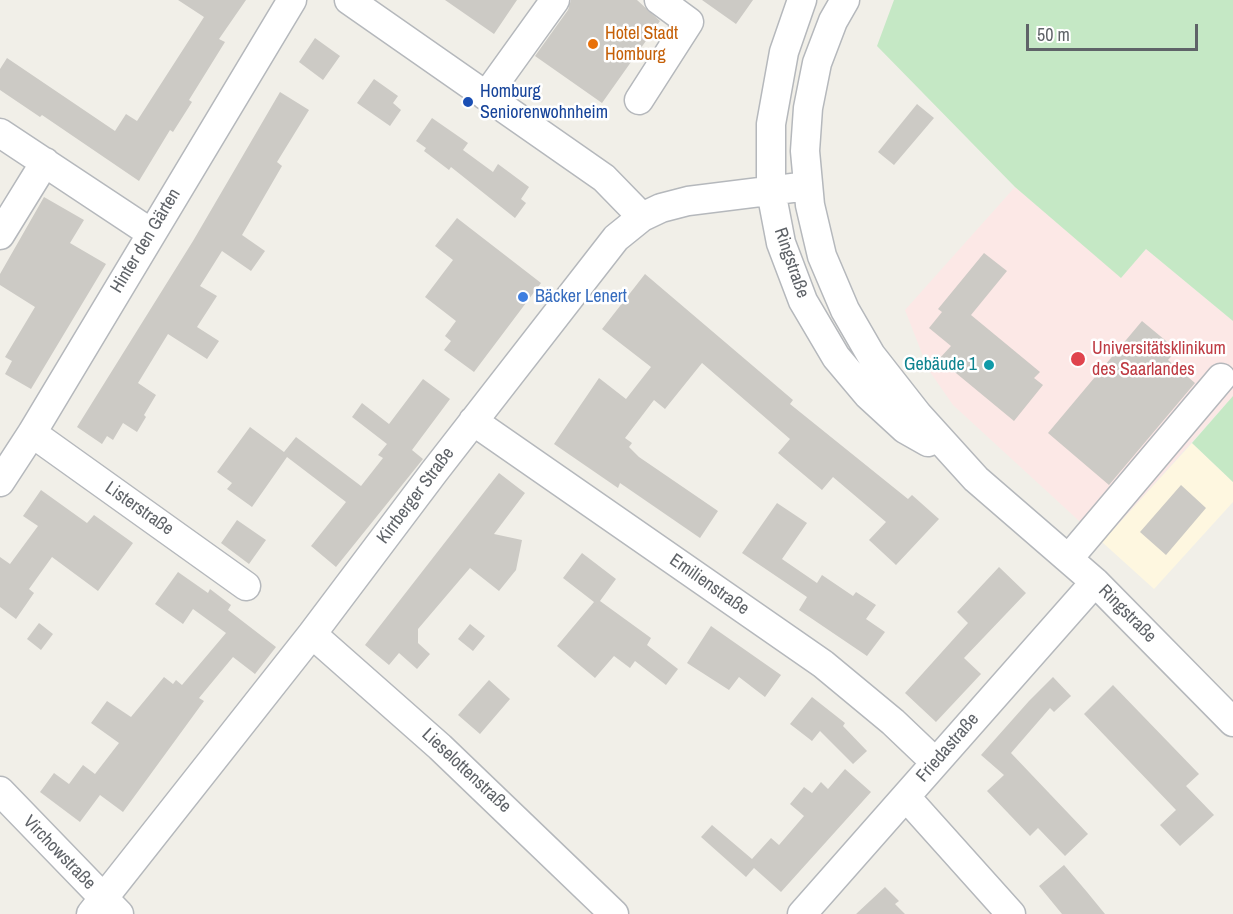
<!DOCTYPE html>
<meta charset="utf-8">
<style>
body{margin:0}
#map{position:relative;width:1233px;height:914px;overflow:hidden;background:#f1efe8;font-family:"Archivo Narrow",sans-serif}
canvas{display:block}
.scale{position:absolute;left:1026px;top:24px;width:172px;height:27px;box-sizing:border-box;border:3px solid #5f6368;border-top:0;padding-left:8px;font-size:18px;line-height:21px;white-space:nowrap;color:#5f6368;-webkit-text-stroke:4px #fff;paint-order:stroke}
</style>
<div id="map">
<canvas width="1233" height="914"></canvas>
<div class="scale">50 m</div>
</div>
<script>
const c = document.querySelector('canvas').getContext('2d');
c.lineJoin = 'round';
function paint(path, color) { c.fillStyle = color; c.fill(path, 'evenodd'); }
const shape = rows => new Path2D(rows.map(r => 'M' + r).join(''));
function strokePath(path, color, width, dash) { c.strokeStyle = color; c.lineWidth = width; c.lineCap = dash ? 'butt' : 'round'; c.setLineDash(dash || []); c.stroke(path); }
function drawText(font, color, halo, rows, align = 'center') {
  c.font = font + ' "Archivo Narrow",sans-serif'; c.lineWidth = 5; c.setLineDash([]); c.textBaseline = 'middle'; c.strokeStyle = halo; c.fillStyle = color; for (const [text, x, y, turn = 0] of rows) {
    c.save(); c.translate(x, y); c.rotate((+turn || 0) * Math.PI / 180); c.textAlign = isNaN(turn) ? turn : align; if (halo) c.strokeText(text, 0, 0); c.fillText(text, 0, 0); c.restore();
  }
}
const commercial = shape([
 [1192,443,1233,482,1233,502,1154,589,1102,542]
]);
const medical = shape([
 [1015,187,1121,277,1146,249,1233,321,1233,396,1102,542,953,405,928,369,905,310]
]);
const green = shape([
 [894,0,1233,0,1233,321,1146,249,1121,278,1015,187,877,46],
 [1233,396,1233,482,1192,443]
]);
const building = shape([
 [178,0,246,0,219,39,225,42,189,100,192,102,173,132,170,130,139,181,42,115,40,117,0,90,0,69,7,58,115,131,126,114,137,121,204,17],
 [445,0,517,0,494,34],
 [571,0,637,0,660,21,602,103,535,56,568,10],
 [702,0,753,0,736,24],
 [315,38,340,56,323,80,299,62],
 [374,79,398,96,393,103,401,110,390,126,357,103],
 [280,92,309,110,277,162,282,166,242,235,265,251,251,271,222,251,200,286,217,296,197,327,219,341,207,359,168,334,138,383,156,395,144,415,146,417,137,432,123,423,113,440,107,436,102,444,77,427,193,241],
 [917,104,934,118,894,165,878,152],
 [432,118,468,143,463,150,493,172,498,164,529,187,521,199,526,203,515,218,451,167,449,170,424,151,426,148,416,141],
 [44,197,84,220,70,243,106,264,31,389,5,374,12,361,5,357,35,307,0,285,0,274],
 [457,218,541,283,474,372,444,350,451,341,445,336,456,321,425,297,453,260,435,246],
 [984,253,1007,271,971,315,1040,372,1034,378,1043,385,1014,421,939,359,951,346,929,328,942,312,938,309],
 [645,274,793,400,790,404,908,499,912,495,939,519,896,565,869,540,886,522,833,477,822,490,778,453,790,439,702,363,665,409,654,400,625,438,632,443,629,447,639,457,718,511,700,538,620,483,618,488,554,444,599,378,626,399,651,367,602,329],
 [1142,321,1177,350,1168,360,1195,383,1109,485,1048,433],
 [423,379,450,399,412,450,423,459,336,567,311,546,346,502,287,457,252,507,227,489,232,483,217,472,250,427,284,452,296,437,361,486,383,458,378,455,387,444,352,417,362,403,389,424],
 [499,473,525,493,494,534,522,540,516,570,499,591,470,568,418,629,418,643,430,654,417,669,399,653,389,665,365,645],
 [1181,485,1206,508,1166,555,1140,532],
 [41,490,87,523,94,515,133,543,98,591,52,557,29,589,34,593,16,619,0,607,0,557,10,564,38,526,23,516],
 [777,503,807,523,782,559,817,583,822,575,853,596,856,592,876,605,866,619,885,632,867,656,799,610,807,597,742,553],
 [237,520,266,540,249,564,221,543],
 [582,553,616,579,600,601,651,638,647,645,678,669,666,685,635,661,630,668,614,656,595,678,557,646,594,602,563,578],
 [999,567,1026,593,964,658,981,674,936,722,905,693,968,623,957,612],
 [178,572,208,593,210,589,231,605,228,610,276,647,255,674,233,657,199,698,204,701,123,812,100,795,80,822,40,792,54,773,69,784,83,765,95,774,119,743,91,723,107,701,131,717,164,677,173,684,176,680,182,685,226,633,193,609,183,624,155,604],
 [39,623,53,634,41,650,27,639],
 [470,624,485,636,473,651,458,639],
 [711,626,781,675,765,697,739,677,729,690,687,663],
 [1053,677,1071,696,1054,712,1050,708,1011,753,1088,834,1065,856,1038,828,1030,836,987,791,1004,775,981,755,1029,701],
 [489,680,510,699,480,734,458,715],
 [1113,685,1199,774,1186,786,1214,815,1180,846,1160,825,1176,810,1084,714],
 [812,697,845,723,843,726,867,751,853,764,820,731,812,741,790,724],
 [845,769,871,792,781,892,754,868,746,877,701,837,712,825,752,859,771,838,779,845,804,816,790,804,804,787,812,793,821,782,828,789],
 [1064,865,1087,892,1105,914,1062,914,1039,886],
 [885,887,899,901,895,904,905,914,856,914]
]);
const minor = shape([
 [349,0,604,178,642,217],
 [802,0,784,52,771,124,771,191,781,243,803,301,836,357,868,395,905,429,928,442],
 [845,0,833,21,817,63,808,108,805,151,810,205,822,256,845,310,871,355,918,415,976,479,1095,582,1233,722],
 [486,96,555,0],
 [639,100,689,22,659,0],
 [0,133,151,233],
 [0,235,45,162],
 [473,421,823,664,893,722,935,762],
 [32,433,246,586],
 [0,482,32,433,292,0],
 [1069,558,1221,378],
 [312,634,440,747,614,914],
 [0,791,119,914],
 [906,797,1011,914],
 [91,914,312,634,434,472,616,238,642,217,661,208,688,201,808,186],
 [802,914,1095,582]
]);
const markers = [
 [593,44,6,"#e8710a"],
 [468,102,6,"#1a4fb4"],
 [523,297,6,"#3f7fe0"],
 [1078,359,8,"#e0444e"],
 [989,365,6,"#0f9aa8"]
];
const foodNames = [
 ["Hotel Stadt",605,34],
 ["Homburg",605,55]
];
const transitNames = [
 ["Homburg",480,92],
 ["Seniorenwohnheim",480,113]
];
const streetNames = [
 ["Hinter den Gärten",146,241,-59],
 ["Ringstraße",791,263,71],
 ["Kirrberger Straße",416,496,-53],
 ["Listerstraße",139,509,35],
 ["Emilienstraße",709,585,35],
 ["Ringstraße",1127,614,45],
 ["Friedastraße",948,748,-49],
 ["Lieselottenstraße",466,771,43],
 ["Virchowstraße",59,853,46]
];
const shopNames = [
 ["Bäcker Lenert",535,297]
];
const healthNames = [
 ["Universitätsklinikum",1092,349],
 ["des Saarlandes",1092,370]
];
const cultureNames = [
 ["Gebäude 1",977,365]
];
paint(commercial, '#fef7e0');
paint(medical, '#fce8e6');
paint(green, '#c5e8c5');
paint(building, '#cccac5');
strokePath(minor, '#b5b8bc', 31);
strokePath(minor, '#fff', 28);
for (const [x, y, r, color] of markers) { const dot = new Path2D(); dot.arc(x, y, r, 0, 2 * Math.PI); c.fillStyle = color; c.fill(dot); strokePath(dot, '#fff', 2); }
drawText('18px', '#c56008', '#fff', foodNames, 'left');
drawText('18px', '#164399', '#fff', transitNames, 'left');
drawText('18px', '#5f6368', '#fff', streetNames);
drawText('18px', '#366cbe', '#fff', shopNames, 'left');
drawText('18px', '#be3a42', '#fff', healthNames, 'left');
drawText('18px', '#0d838f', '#fff', cultureNames, 'right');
</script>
